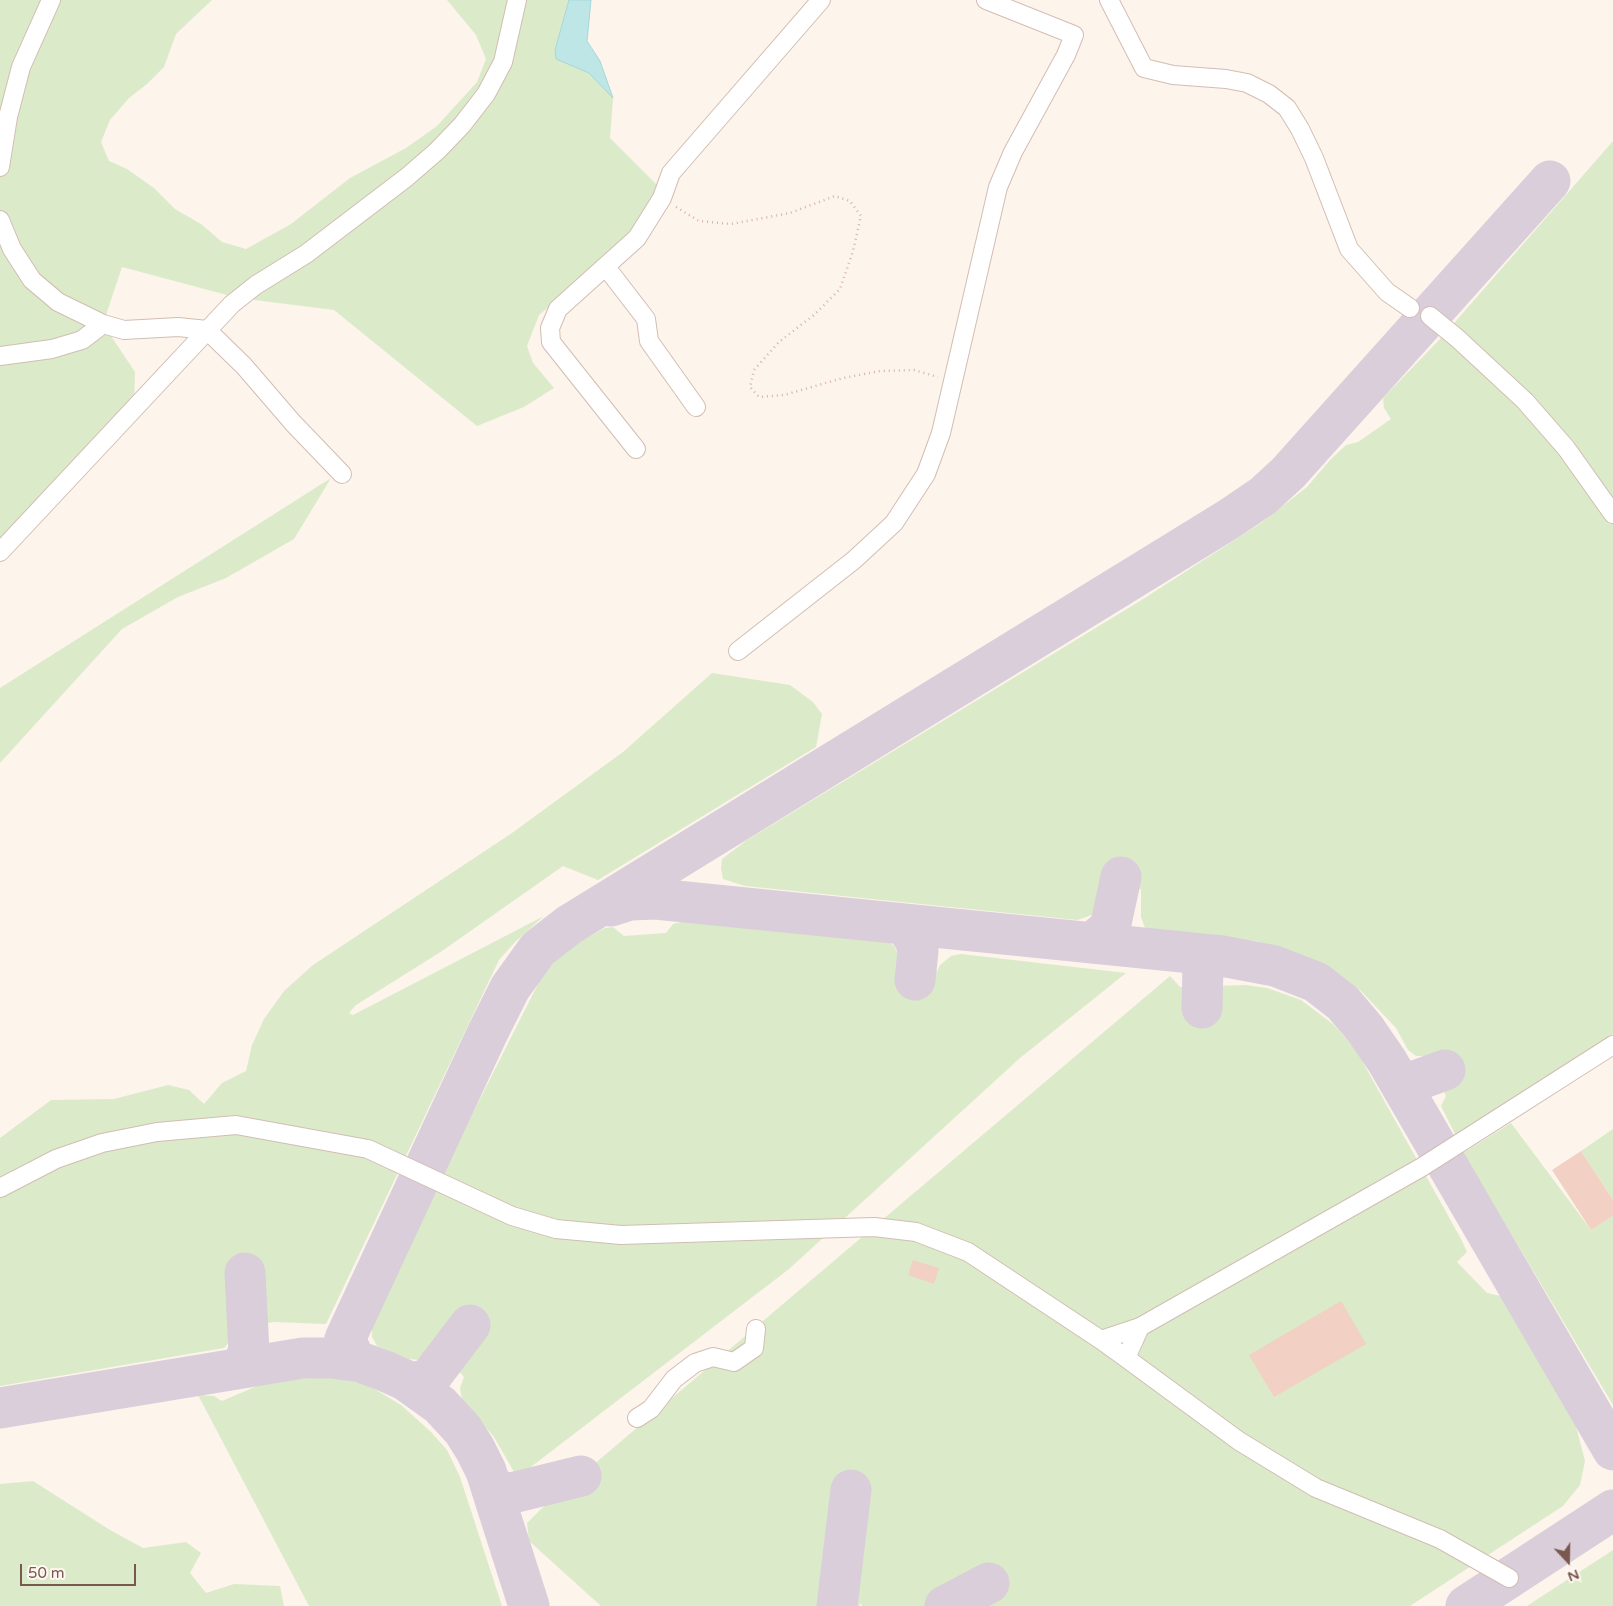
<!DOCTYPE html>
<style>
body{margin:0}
#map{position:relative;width:1613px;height:1606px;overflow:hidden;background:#fdf4ec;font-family:"Varela Round",sans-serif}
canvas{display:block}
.north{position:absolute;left:1543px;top:1536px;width:50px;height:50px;-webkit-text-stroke:4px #fff8f2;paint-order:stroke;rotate:159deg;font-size:14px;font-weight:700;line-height:20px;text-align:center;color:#79584d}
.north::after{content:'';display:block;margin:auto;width:18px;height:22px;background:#79584d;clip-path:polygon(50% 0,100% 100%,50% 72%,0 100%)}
.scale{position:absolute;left:20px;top:1564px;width:116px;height:22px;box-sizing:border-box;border:2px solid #79584d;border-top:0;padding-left:6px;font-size:15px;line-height:18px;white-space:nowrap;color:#79584d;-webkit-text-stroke:4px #fff8f2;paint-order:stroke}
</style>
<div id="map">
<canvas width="1613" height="1606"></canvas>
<div class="north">N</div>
<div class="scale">50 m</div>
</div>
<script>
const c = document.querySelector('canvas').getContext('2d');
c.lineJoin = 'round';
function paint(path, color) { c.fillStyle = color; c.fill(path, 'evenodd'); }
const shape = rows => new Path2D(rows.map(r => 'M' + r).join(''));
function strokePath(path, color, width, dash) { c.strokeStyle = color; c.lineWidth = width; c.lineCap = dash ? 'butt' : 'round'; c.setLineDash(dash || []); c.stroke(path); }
const green = shape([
 [0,0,212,0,176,34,164,67,147,84,129,98,110,120,101,142,109,161,127,169,154,188,175,209,201,224,222,242,246,249,291,224,350,178,406,148,437,126,477,82,486,59,476,35,447,0,591,0,587,41,600,61,613,98,610,138,659,187,648,215,607,259,539,315,527,346,533,363,554,388,524,407,477,426,334,310,238,298,122,267,103,324,135,372,134,407,0,551],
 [1613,141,1613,1034,1469,1130,1455,1134,1441,1106,1446,1096,1426,1056,1416,1056,1408,1050,1396,1028,1360,990,1310,958,1256,941,1156,933,1145,928,1141,917,1141,889,1100,885,1092,915,1077,920,745,886,723,879,721,868,722,859,747,840,1140,601,1261,523,1307,487,1330,460,1346,445,1358,442,1391,419,1384,408,1383,398,1442,337],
 [331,478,294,539,226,578,178,597,122,629,0,763,0,688],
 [712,673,790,685,813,702,822,714,816,747,598,880,563,866,442,951,356,1005,349,1013,353,1015,544,916,516,941,499,960,326,1324,273,1322,233,1330,232,1339,224,1348,0,1386,0,1138,51,1100,114,1099,168,1085,189,1090,204,1104,222,1083,246,1071,252,1045,264,1019,284,991,313,965,512,833,623,752],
 [688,920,888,941,895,947,899,958,898,968,937,972,940,965,951,956,961,954,1126,973,1020,1058,789,1269,523,1473,514,1472,494,1437,462,1400,460,1388,464,1377,436,1345,428,1356,420,1360,408,1359,377,1346,372,1337,372,1324,445,1168,542,976,558,958,583,940,605,928,613,927,624,936,666,933,673,924],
 [1170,976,1180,987,1246,985,1267,988,1301,1000,1333,1024,1356,1050,1461,1239,1467,1252,1457,1262,1487,1293,1501,1296,1576,1426,1585,1461,1580,1485,1563,1506,1410,1606,862,1606,861,1603,859,1606,601,1606,529,1541,527,1523,540,1510],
 [1511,1123,1591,1230,1613,1216,1613,1405,1463,1153],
 [1613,1129,1613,1200,1581,1151],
 [326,1376,368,1385,401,1405,431,1432,447,1450,460,1477,502,1606,309,1606,198,1395,214,1396,222,1401,264,1383],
 [33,1481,110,1530,143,1548,186,1542,201,1553,190,1573,206,1593,234,1584,280,1586,284,1606,0,1606,0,1484],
 [1613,1550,1613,1606,1527,1606]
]);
const water = shape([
 [569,0,591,0,587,41,600,61,613,98,589,73,556,59,555,50,569,0]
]);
const taxiway = shape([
 [611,906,630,900,656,899,1222,956,1275,966,1316,982,1343,1003,1365,1029,1387,1061,1613,1450],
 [908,930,915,939,918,951,915,980],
 [1100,936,1110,928,1121,877],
 [1197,959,1203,967,1202,1008],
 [1404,1080,1412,1082,1445,1070],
 [354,1358,345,1339,487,1034,510,988,538,949,569,925,1229,519,1263,496,1288,473,1550,181],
 [243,1362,249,1353,245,1273],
 [420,1381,429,1379,470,1325],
 [0,1408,303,1358,332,1358,360,1362,385,1371,405,1380,440,1405,463,1430,475,1449,486,1471,529,1606],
 [499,1490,508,1494,581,1476],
 [837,1606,851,1490],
 [945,1606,989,1583],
 [1466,1606,1613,1510]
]);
const building = shape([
 [1581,1151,1613,1200,1613,1216,1591,1230,1552,1170],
 [913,1260,939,1268,934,1284,908,1275],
 [1341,1301,1366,1344,1274,1397,1249,1355]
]);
const path = shape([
 [676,207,699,221,731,224,790,213,835,196,850,201,861,216,853,251,840,289,814,315,779,342,754,370,750,387,759,397,784,395,843,378,880,371,914,370,938,377]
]);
const minor = shape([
 [1109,0,1144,68,1173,75,1226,79,1247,83,1269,94,1287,108,1300,129,1314,158,1349,249,1387,292,1410,308],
 [0,167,8,117,21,67,51,0],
 [0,220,12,249,32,280,58,302,103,324,124,330,178,327,207,330,244,366,293,423,342,474],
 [606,267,646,319,649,341,696,407],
 [1430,316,1457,338,1525,401,1566,448,1613,514],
 [0,356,52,349,82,340,103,324],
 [636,449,551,342,550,328,558,309,637,238,662,198,671,173,821,0],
 [0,552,232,304,256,285,306,254,407,177,437,151,462,125,486,94,503,62,517,0],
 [738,651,854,560,894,523,926,474,941,433,998,187,1013,152,1066,55,1074,35,986,0],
 [0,1188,56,1159,102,1143,157,1132,236,1125,368,1149,512,1216,556,1229,621,1235,874,1227,916,1232,968,1252,1101,1340],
 [1126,1358,1101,1340,1140,1327],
 [637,1418,651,1409,674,1379,695,1363,713,1357,734,1362,754,1348,756,1329],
 [1509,1578,1440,1539,1316,1488,1239,1441,1126,1358,1140,1327,1422,1167,1613,1045]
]);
paint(green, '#dbebc9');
paint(water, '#bfe6e7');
strokePath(water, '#a5d7d9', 1);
strokePath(taxiway, '#d9ceda', 41);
paint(building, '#f2d0c3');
strokePath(minor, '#d2bdb3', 20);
strokePath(path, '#d8b3a5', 2.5, [1, 4]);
strokePath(minor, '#fff', 18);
</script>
